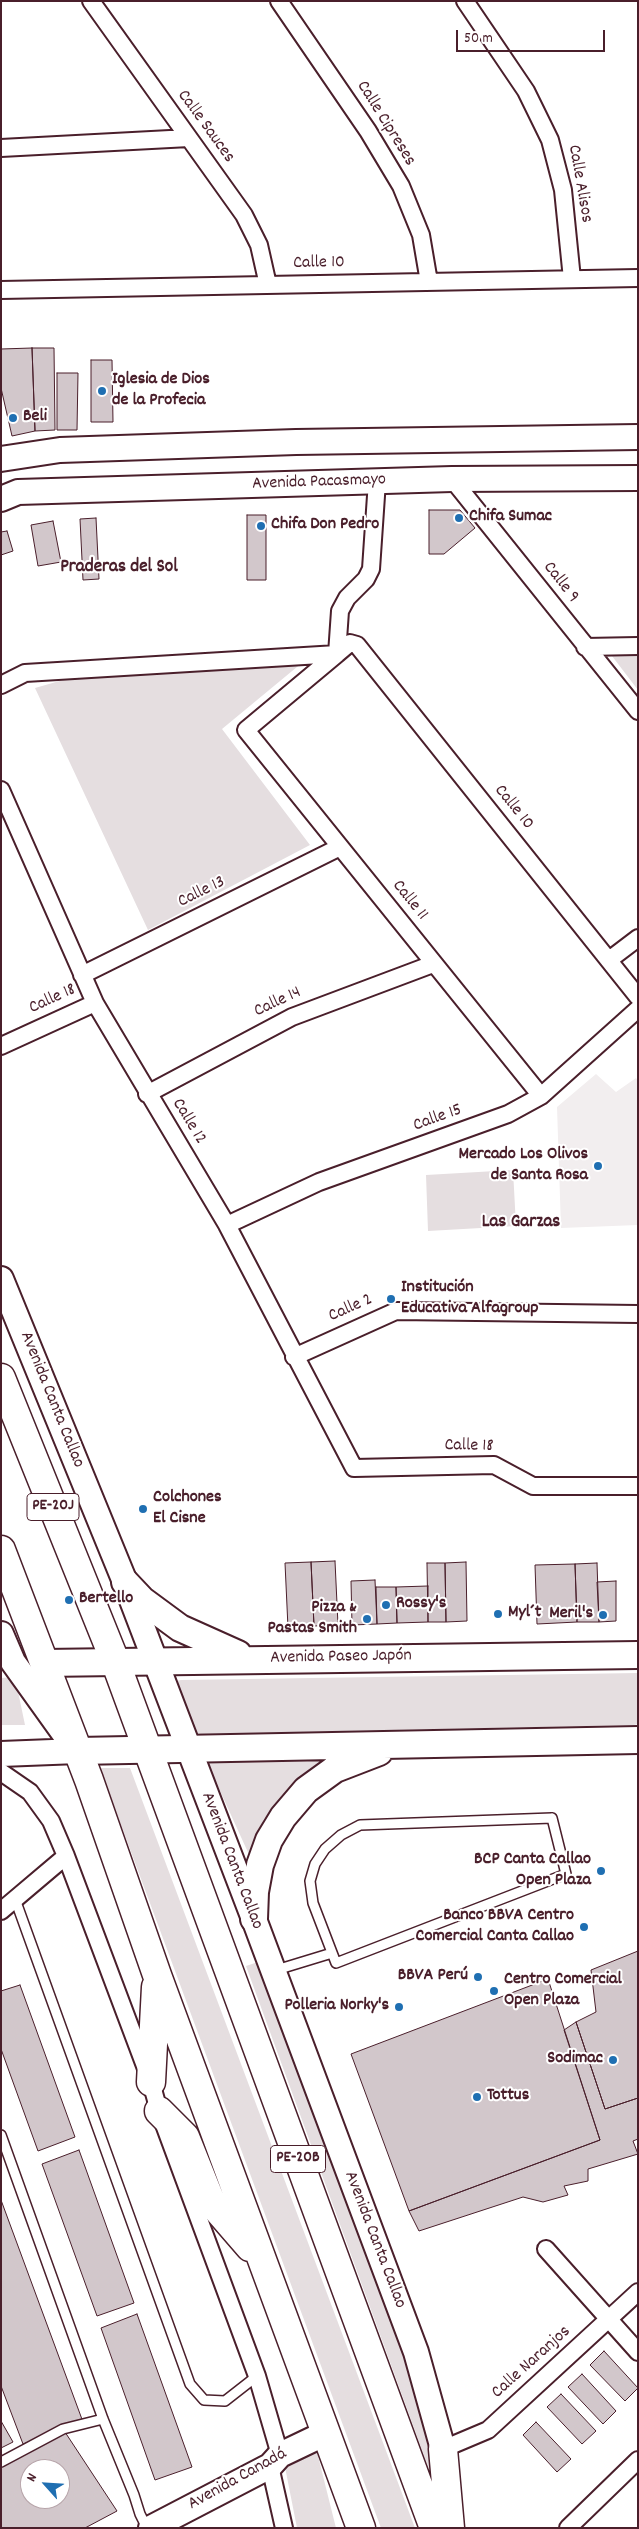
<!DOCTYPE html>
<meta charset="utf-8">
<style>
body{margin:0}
#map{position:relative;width:639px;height:2529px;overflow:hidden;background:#fff;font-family:Dekko,sans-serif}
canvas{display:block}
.frame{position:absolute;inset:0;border:2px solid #4a1f2b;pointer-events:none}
.north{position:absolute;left:20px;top:2459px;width:50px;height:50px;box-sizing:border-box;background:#fff;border:1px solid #b7a5aa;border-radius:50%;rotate:296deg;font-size:14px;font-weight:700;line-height:20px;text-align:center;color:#4a1f2b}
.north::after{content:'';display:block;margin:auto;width:18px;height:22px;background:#1f6fb2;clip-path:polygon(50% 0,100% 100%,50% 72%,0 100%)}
.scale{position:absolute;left:456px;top:30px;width:149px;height:22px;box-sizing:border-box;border:2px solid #4a1f2b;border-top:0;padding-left:6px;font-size:15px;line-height:18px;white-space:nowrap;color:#4a1f2b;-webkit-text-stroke:4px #fff;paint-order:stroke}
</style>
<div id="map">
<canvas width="639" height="2529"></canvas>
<div class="frame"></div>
<div class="north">N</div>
<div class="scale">50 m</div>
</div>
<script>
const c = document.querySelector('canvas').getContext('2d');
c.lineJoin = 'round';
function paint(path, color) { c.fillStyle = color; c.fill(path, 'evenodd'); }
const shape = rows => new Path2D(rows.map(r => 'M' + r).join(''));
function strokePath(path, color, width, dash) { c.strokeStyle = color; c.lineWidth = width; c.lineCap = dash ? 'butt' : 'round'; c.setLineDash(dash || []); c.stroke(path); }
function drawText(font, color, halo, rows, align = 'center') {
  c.font = font + ' Dekko,sans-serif'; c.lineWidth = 4; c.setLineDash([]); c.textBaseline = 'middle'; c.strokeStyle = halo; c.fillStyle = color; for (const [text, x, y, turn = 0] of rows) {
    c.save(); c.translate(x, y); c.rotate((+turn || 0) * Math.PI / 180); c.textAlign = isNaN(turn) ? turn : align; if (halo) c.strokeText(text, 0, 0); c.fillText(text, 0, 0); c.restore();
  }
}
const built = shape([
 [596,1074,616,1092,636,1078,638,1081,638,1225,561,1228,557,1107]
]);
const green = shape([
 [612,656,638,656,638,690],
 [303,662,222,729,310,845,148,930,35,688,70,678],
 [513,1170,516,1226,428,1231,426,1175],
 [638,1673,638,1724,634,1725,201,1734,191,1732,171,1682,181,1680],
 [15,1677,25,1725,1,1725,1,1678],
 [206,1760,340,1760,290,1792,264,1819,256,1836,251,1859],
 [100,1768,130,1768,415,2528,381,2528],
 [258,1962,420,2400,442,2505,246,1966],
 [316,2448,336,2528,297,2528,285,2467]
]);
const building = shape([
 [32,348,35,431,12,436,1,388,1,349,32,348],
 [32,348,54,348,55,430,35,431,32,348],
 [91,360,112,360,113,422,91,422,91,360],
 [57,373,78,373,77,430,57,430,57,373],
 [429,510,460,510,475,528,444,554,429,554,429,510],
 [247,515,266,515,266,580,247,580,247,515],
 [96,518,99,579,83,580,80,519,96,518],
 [53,521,61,562,38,566,31,525,53,521],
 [7,531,13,551,1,555,1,532,7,531],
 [335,1561,338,1625,314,1626,311,1562,335,1561],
 [311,1562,314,1626,288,1628,285,1563,311,1562],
 [466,1562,467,1621,446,1622,445,1563,466,1562],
 [427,1563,445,1563,446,1622,428,1622,427,1563],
 [597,1563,599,1622,577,1622,575,1564,597,1563],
 [575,1564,577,1622,537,1624,535,1565,575,1564],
 [375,1580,377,1624,352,1625,351,1581,375,1580],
 [616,1581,616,1621,599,1622,597,1582,616,1581],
 [428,1586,428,1622,397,1623,396,1587,428,1586],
 [376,1587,396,1587,397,1623,377,1624,376,1587],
 [638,1951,638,2098,605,2109,576,2022,596,2012,591,1970,638,1951],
 [548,1979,600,2140,409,2211,351,2054,548,1979],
 [20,1985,75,2137,38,2151,1,2049,1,1991,20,1985],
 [576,2022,605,2109,638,2098,638,2139,633,2141,638,2154,588,2169,588,2181,564,2186,568,2195,543,2202,523,2197,419,2231,409,2211,600,2140,564,2030,576,2022],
 [79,2150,134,2303,97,2316,42,2164,79,2150],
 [1,2200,83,2422,23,2444,1,2386,1,2200],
 [137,2314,192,2467,155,2480,101,2328,137,2314],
 [604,2351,638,2388,625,2401,590,2365,604,2351],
 [582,2374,616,2411,603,2424,568,2387,582,2374],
 [561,2394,596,2431,582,2444,547,2407,561,2394],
 [1,2421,13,2442,1,2448,1,2421],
 [536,2422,571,2459,557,2472,523,2435,536,2422],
 [63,2429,117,2511,85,2528,1,2528,1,2462,63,2429],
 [30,2469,60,2469,60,2499,30,2499,30,2469]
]);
const lane = shape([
 [552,1818,566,1874,336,1963,313,1903,310,1881,315,1864,325,1849,341,1835,360,1825,552,1818],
 [15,1899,190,2384,204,2400,225,2401,257,2376],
 [273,1971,332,1953],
 [1,2135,103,2419,134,2495,140,2514,147,2528],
 [1,2462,63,2429,103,2419]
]);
const street = shape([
 [91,1,244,215,259,245,268,285],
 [279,1,368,131,401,186,421,235,429,282],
 [465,1,526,91,550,140,563,190,572,279],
 [1,148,189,138],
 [1,290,638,278],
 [452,479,638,711],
 [377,481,371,569,366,579,347,598,340,611,337,654,246,730,541,1096],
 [585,647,638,646],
 [1,685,25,673,337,654,350,643,357,645,638,997],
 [1,790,95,1003,227,1225,354,1468,494,1465,533,1486,638,1486],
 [609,960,638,938],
 [82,975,340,847],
 [1,1046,95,1003],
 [147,1094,292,1017,433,964],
 [227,1225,319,1182,508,1114,541,1096,638,1009],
 [294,1357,396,1311,638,1314],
 [1,1772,30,1792,51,1821,66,1856,151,2082,159,2111,257,2376,280,2455],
 [1,1911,66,1856],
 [546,2249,638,2352],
 [443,2449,488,2430,638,2292],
 [270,2466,284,2528],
 [568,2528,638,2460]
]);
const secondary = shape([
 [1,459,60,450,296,442,638,437],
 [1,499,18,492,452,479,638,478],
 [1,1279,125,1582,254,1919,416,2352,443,2449],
 [1,1634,13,1662,66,1736],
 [1,1754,78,1751],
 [151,2528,270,2466,280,2455,326,2433]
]);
const primary = shape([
 [125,1582,142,1600,180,1628,238,1654],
 [44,1663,638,1655],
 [78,1751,638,1740],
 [254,1919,255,1892,260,1865,269,1840,283,1817,306,1790,335,1769,379,1752]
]);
const highway = shape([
 [1,1378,115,1661,434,2528],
 [1,1550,89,1780,157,1975,361,2528],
 [151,2082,156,1987],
 [159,2111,185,2137,211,2202,250,2247],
 [443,2449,450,2528]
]);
const markers = [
 [102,391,5,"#1f6fb2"],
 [13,418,5,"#1f6fb2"],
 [459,518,5,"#1f6fb2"],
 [261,526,5,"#1f6fb2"],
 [598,1166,5,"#1f6fb2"],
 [391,1299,5,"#1f6fb2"],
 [143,1509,5,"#1f6fb2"],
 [69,1600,5,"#1f6fb2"],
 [386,1605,5,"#1f6fb2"],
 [498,1614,5,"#1f6fb2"],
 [603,1615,5,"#1f6fb2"],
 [367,1619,5,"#1f6fb2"],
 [601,1871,5,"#1f6fb2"],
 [584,1927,5,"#1f6fb2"],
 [478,1977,5,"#1f6fb2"],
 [494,1991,5,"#1f6fb2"],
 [399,2007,5,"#1f6fb2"],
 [613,2060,5,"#1f6fb2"],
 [477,2097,5,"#1f6fb2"]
];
const shields = [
 [53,1507,52],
 [298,2159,55]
];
const shieldNames = [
 ["PE-20J",53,1507],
 ["PE-20B",298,2159]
];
const streetNames = [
 ["Calle Cipreses",385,124,58],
 ["Calle Sauces",205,127,54],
 ["Calle Alisos",579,184,80],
 ["Calle 10",319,264,-1],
 ["Avenida Pacasmayo",319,483,-2],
 ["Calle 9",560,583,52],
 ["Calle 10",513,808,51],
 ["Calle 13",202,893,-26],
 ["Calle 11",409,901,51],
 ["Calle 18",53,1000,-25],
 ["Calle 14",278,1003,-25],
 ["Calle 15",438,1119,-20],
 ["Calle 12",188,1122,59],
 ["Calle 2",351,1309,-24],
 ["Avenida Canta Callao",51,1400,68],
 ["Calle 18",469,1447,1],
 ["Avenida Paseo Japón",341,1658,-1],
 ["Avenida Canta Callao",231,1861,69],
 ["Avenida Canta Callao",374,2240,69],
 ["Calle Naranjos",532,2363,-42],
 ["Avenida Canadá",238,2480,-29]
];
const poiNames = [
 ["Iglesia de Dios",112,381],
 ["de la Profecia",112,402],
 ["Beli",23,418],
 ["Chifa Sumac",469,518],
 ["Chifa Don Pedro",271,526],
 ["Mercado Los Olivos",588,1156,"right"],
 ["de Santa Rosa",588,1177,"right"],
 ["Institución",401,1289],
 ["Educativa Alfagroup",401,1310],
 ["Colchones",153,1499],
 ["El Cisne",153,1520],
 ["Bertello",79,1600],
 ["Rossy's",396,1605],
 ["Pizza &",357,1609,"right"],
 ["Pastas Smith",357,1630,"right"],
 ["Myl´t",508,1614],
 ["Meril's",593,1615,"right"],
 ["BCP Canta Callao",591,1861,"right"],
 ["Open Plaza",591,1882,"right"],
 ["Banco BBVA Centro",574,1917,"right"],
 ["Comercial Canta Callao",574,1938,"right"],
 ["BBVA Perú",468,1977,"right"],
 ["Centro Comercial",504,1981],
 ["Open Plaza",504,2002],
 ["Polleria Norky's",389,2007,"right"],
 ["Sodimac",603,2060,"right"],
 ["Tottus",487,2097]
];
const neighbourhoodNames = [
 ["Praderas del Sol",119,568],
 ["Las Garzas",521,1223]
];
paint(built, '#f2eeef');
paint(green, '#e5dee0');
paint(building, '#d2c7cb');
strokePath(building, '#4a1f2b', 1);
strokePath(lane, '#4a1f2b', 12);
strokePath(street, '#4a1f2b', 20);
strokePath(secondary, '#4a1f2b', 28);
strokePath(primary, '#4a1f2b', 30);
strokePath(highway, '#4a1f2b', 31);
strokePath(lane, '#fff', 9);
strokePath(street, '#fff', 16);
strokePath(secondary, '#fff', 24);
strokePath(primary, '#fff', 26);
strokePath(highway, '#fff', 28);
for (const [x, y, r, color] of markers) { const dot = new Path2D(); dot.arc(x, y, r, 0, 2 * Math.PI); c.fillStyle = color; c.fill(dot); strokePath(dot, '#fff', 2); }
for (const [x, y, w] of shields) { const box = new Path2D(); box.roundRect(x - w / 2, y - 13.5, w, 27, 4); c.fillStyle = '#fff'; c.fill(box); strokePath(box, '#4a1f2b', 1); }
drawText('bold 16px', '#4a1f2b', null, shieldNames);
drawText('18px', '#4a1f2b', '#fff', streetNames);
drawText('bold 18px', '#4a1f2b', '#fff', poiNames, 'left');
drawText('bold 19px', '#4a1f2b', '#fff', neighbourhoodNames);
</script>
